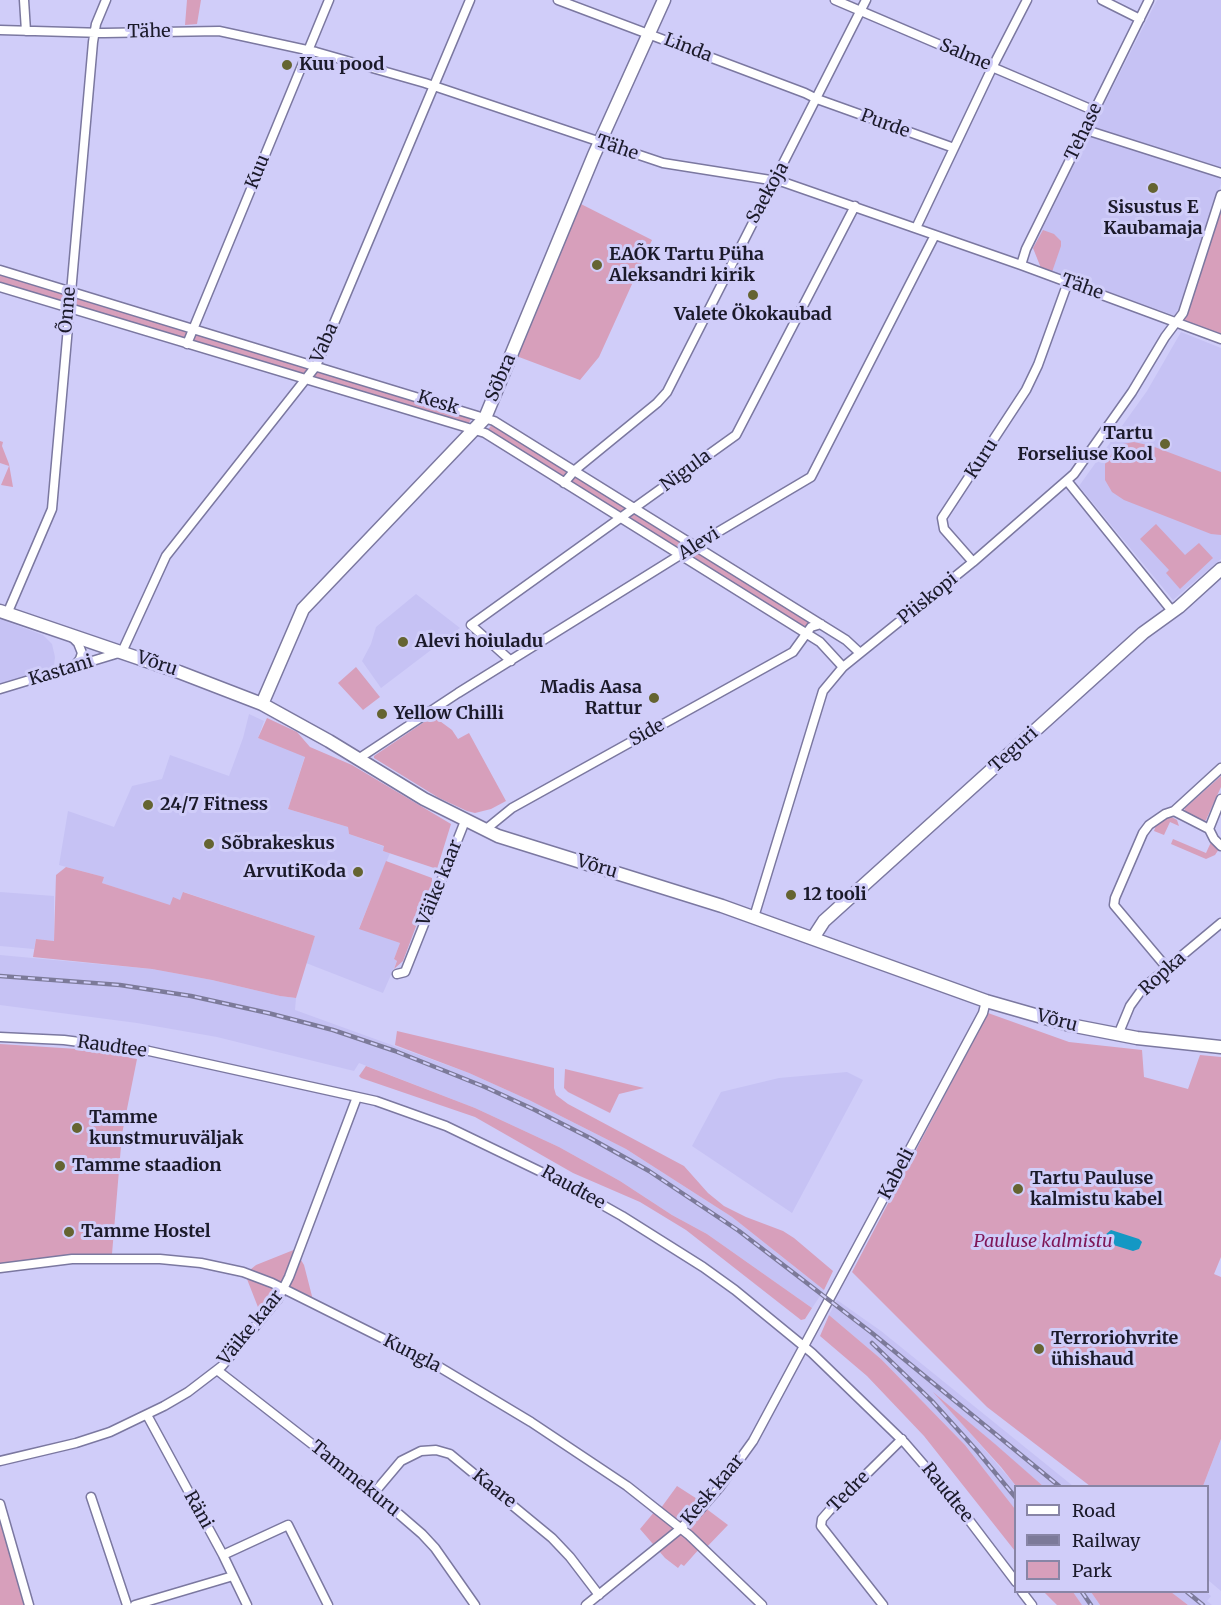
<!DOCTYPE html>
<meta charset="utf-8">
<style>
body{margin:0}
#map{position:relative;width:1221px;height:1605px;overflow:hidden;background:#d0cdf9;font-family:Merriweather,serif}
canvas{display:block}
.legend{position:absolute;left:1014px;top:1485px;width:195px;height:108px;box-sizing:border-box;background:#d0cdf9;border:2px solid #8885a6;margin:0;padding:8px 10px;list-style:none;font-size:18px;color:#1b1a2a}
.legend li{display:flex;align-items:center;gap:12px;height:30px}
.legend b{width:30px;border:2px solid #8885a6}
</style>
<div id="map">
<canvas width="1221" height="1605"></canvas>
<ul class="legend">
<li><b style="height:8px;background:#fff"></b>Road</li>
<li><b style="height:8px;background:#7c7a99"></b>Railway</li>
<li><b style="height:16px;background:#d79fbb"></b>Park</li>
</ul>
</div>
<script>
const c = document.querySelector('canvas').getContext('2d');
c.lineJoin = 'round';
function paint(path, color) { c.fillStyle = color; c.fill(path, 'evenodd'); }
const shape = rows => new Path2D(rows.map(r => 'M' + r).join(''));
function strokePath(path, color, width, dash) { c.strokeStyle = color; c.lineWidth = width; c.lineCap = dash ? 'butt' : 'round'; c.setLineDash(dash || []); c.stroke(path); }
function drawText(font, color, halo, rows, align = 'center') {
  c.font = font + ' Merriweather,serif'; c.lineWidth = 6; c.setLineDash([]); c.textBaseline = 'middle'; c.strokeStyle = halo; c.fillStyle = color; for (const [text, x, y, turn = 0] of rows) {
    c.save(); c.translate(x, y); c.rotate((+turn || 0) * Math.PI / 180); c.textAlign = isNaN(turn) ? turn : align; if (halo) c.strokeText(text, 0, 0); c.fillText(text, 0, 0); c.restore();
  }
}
const built = shape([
 [1157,0,1221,0,1221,169,1092,128],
 [1088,136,1221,177,1221,184,1176,316,1041,268,1033,248],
 [1181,332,1221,348,1221,559,1173,600,1079,486,1147,391],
 [416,594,460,628,381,688,362,661,371,644,376,627],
 [0,619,43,635,52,644,55,657,54,666,50,670,0,685],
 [249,714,264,721,258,738,305,756,288,809,348,827,349,834,385,847,383,851,390,853,359,928,400,943,394,959,397,961,383,993,306,963,315,936,184,892,180,900,170,906,102,883,103,877,59,865,68,811,114,827,132,786,162,779,170,755,229,776,243,738],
 [0,892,54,896,54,941,36,939,34,949,0,946],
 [0,955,152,969,212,980,280,996,296,998,295,1010,469,1073,529,1100,626,1149,732,1217,824,1290,812,1308,707,1234,672,1215,620,1181,559,1147,475,1108,359,1063,354,1071,217,1037,137,1023,0,1005],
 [847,1072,863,1080,792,1213,692,1146,721,1092,779,1078],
 [837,1300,881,1331,1073,1486,1043,1486,939,1397,1016,1486,1015,1509,965,1445,926,1405,881,1359,829,1315],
 [1221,1439,1221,1591,1208,1580,1208,1486,1203,1486],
 [1073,1592,1091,1592,1100,1605,1082,1605],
 [1171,1592,1206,1592,1211,1596,1207,1601,1212,1605,1188,1605]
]);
const green = shape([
 [187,0,201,0,197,24,185,25],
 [575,201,652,240,599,357,580,380,511,354],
 [1221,202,1221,335,1183,321],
 [1043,230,1054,234,1061,241,1061,246,1052,272,1041,268,1033,248],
 [0,270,474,415,468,424,0,287],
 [495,421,816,621,801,630,485,433],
 [0,441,3,442,2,446,9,464,13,487,1,485,9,466,0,463],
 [1134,442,1152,446,1221,472,1221,535,1211,534,1124,500,1112,492,1105,480,1105,464,1114,450,1123,444],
 [1156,524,1185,555,1199,543,1213,558,1180,589,1166,573,1169,570,1140,539],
 [356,667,380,697,363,710,338,683],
 [433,716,452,730,458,739,469,733,506,801,491,809,475,813,467,811,439,798,374,758,374,756],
 [267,718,297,732,310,747,352,765,451,824,437,869,383,851,384,846,349,834,348,827,288,809,305,757,258,738],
 [1221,776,1221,787,1206,820,1203,822,1184,813,1185,808],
 [1168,815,1177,820,1179,826,1170,822,1164,835,1154,831,1156,825],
 [1173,839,1206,853,1212,840,1219,849,1215,855,1206,859,1171,844],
 [386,861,432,878,432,884,403,961,394,969,397,961,394,959,400,943,359,929],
 [66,867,104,877,102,883,170,905,173,897,180,900,183,892,315,936,296,998,280,996,212,980,152,969,33,957,36,939,54,941,56,875],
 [988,1013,1069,1042,1142,1050,1144,1077,1188,1089,1200,1055,1221,1057,1221,1257,1214,1274,1221,1277,1221,1439,1203,1486,1090,1486,987,1407,852,1272],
 [397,1031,554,1068,554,1088,556,1095,568,1104,684,1166,708,1193,724,1206,746,1217,783,1231,794,1238,833,1271,824,1290,732,1217,626,1149,529,1100,469,1073,395,1045],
 [0,1044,93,1050,137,1059,122,1134,112,1254,73,1254,0,1264],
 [366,1066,475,1108,559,1147,620,1181,672,1215,707,1234,812,1308,805,1319,801,1320,686,1230,640,1202,573,1173,475,1117,361,1078,359,1076],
 [565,1069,644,1088,619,1094,610,1113,568,1092,564,1088],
 [301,1247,298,1255,304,1265,314,1304,284,1289,263,1320,245,1274,256,1265],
 [829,1315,881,1359,926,1405,965,1445,1015,1509,1015,1551,924,1436,867,1376,820,1336],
 [933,1392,995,1444,1043,1486,1016,1486,1001,1467],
 [677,1486,705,1504,704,1507,728,1525,703,1551,700,1548,684,1566,681,1564,678,1568,665,1558,640,1529,655,1511,658,1512],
 [0,1513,25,1605,0,1605],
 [1044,1592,1073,1592,1082,1605,1057,1605],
 [1091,1592,1171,1592,1188,1605,1100,1605]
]);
const water = shape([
 [1111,1230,1139,1239,1142,1242,1139,1249,1133,1251,1107,1243,1105,1235]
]);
const street = shape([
 [24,0,26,31],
 [558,0,805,93,817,99,954,148],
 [835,0,1095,111],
 [1102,0,1140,19],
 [0,30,104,33,219,31,316,52,425,83,663,163,783,182,1021,265,1221,339],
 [1086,130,1221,173],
 [916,228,993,66,1027,0],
 [1021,265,1026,249,1149,0],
 [0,270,494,421,846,640,860,653],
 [0,287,485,433,820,642,843,667],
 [187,344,329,0],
 [1068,482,1172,611],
 [564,483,575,470,657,403,667,392,866,0],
 [973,562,944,529,942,518,1026,390,1038,365,1068,282],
 [7,614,52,509,93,42,96,24,106,0],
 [71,636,78,643,82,653,80,659,74,667],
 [511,661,471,625,736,435,855,206],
 [0,689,122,652,166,556,316,366,470,0],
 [358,759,458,693,696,545,811,477,935,235],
 [1174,811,1209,829,1221,799],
 [1209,829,1214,839,1221,846],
 [485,830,512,808,793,652,811,627,821,624],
 [754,917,823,691,843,667,973,562,1074,474,1132,392,1165,337,1183,313,1221,195],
 [1167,968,1114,905,1115,898,1143,833,1149,825,1165,814,1174,811,1221,768],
 [397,974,405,972,465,821],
 [1118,1035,1130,1006,1143,988,1221,923],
 [0,1037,64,1040,149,1051,376,1101,446,1126,560,1181,622,1216,703,1267,735,1290,812,1353,905,1443,950,1495,1016,1582],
 [0,1268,72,1259,160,1259,201,1263,243,1272,272,1283,436,1365,531,1422,627,1486,689,1535,762,1605],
 [217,1370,371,1490,422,1534,435,1548,475,1605],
 [147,1415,223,1555,247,1605],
 [0,1461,76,1443,110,1432,164,1406,188,1392,222,1366,278,1299,289,1277,357,1097],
 [374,1493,401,1461,421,1451,436,1450,450,1454,552,1538,570,1557,599,1595],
 [91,1497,127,1605],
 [0,1504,29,1605],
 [223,1555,288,1525,328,1605],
 [1022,1592,1032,1605],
 [135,1605,233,1576],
 [586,1605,680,1529,699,1511,719,1488,753,1441,983,1013,986,1001],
 [883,1605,821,1526,822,1519,829,1511,902,1439]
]);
const secondary = shape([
 [0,611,179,672,262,704,329,741,424,799,498,836,722,906,986,1001,1070,1025,1137,1038,1221,1047],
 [262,704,303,609,485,418,594,155,664,0],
 [813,938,824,921,1143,633,1179,607,1221,569]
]);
const rail = shape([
 [0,976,120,985,191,996,268,1013,333,1030,395,1051,485,1087,535,1110,590,1138,649,1171,739,1231,872,1333,1059,1486],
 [872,1343,932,1401,978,1452,1016,1498],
 [1082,1592,1091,1605],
 [1187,1592,1203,1605]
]);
const markers = [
 [287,65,6,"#656431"],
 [1153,188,6,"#656431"],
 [597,265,6,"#656431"],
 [753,295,6,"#656431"],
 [1165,444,6,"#656431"],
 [403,642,6,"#656431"],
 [654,698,6,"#656431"],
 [382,714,6,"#656431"],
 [148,805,6,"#656431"],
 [209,844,6,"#656431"],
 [358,872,6,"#656431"],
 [791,895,6,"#656431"],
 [77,1128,6,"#656431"],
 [60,1166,6,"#656431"],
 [1018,1189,6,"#656431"],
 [69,1232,6,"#656431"],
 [1039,1349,6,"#656431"]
];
const streetNames = [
 ["Tähe",149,32,-1],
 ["Linda",688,48,21],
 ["Salme",965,55,23],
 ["Purde",885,124,20],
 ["Tehase",1084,132,-64],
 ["Tähe",617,148,19],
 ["Kuu",258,172,-68],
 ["Saekoja",768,193,-61],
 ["Tähe",1082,287,20],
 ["Õnne",68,310,-85],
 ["Vaba",325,343,-66],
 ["Sõbra",501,378,-67],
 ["Kesk",438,403,17],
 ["Kuru",982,459,-57],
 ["Nigula",686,471,-36],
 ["Alevi",699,544,-32],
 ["Piiskopi",928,599,-39],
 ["Võru",157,664,19],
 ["Kastani",61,671,-17],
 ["Side",647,733,-29],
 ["Teguri",1014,750,-42],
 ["Võru",597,867,17],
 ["Väike kaar",440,883,-68],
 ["Ropka",1163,974,-42],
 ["Võru",1057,1021,15],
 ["Raudtee",112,1047,8],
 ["Kabeli",897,1174,-62],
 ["Raudtee",573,1188,29],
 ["Väike kaar",251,1328,-51],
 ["Kungla",412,1354,27],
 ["Tammekuru",355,1479,39],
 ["Kaare",494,1489,39],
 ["Kesk kaar",713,1490,-50],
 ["Tedre",849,1492,-45],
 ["Raudtee",947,1493,51],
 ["Räni",198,1510,61]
];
const poiNames = [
 ["Kuu pood",299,65],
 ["Sisustus E",1153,208,"center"],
 ["Kaubamaja",1153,229,"center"],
 ["EAÕK Tartu Püha",609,255],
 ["Aleksandri kirik",609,276],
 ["Valete Ökokaubad",753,315,"center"],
 ["Tartu",1153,434,"right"],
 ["Forseliuse Kool",1153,455,"right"],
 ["Alevi hoiuladu",415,642],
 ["Madis Aasa",642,688,"right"],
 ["Rattur",642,709,"right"],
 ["Yellow Chilli",394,714],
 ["24/7 Fitness",160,805],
 ["Sõbrakeskus",221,844],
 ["ArvutiKoda",346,872,"right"],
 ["12 tooli",803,895],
 ["Tamme",89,1118],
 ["kunstmuruväljak",89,1139],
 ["Tamme staadion",72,1166],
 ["Tartu Pauluse",1030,1179],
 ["kalmistu kabel",1030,1200],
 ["Tamme Hostel",81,1232],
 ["Terroriohvrite",1051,1339],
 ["ühishaud",1051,1360]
];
const parkNames = [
 ["Pauluse kalmistu",1043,1242]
];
paint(built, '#c6c2f4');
paint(green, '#d79fbb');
paint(water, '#1498c4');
strokePath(street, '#7b78a0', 11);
strokePath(secondary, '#7b78a0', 15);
strokePath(street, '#fff', 8);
strokePath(secondary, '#fff', 12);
strokePath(rail, '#7c7a99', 4.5);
strokePath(rail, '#d0cdf9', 2, [7]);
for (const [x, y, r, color] of markers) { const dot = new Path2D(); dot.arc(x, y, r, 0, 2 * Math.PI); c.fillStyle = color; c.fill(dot); strokePath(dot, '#d0cdf9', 2); }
drawText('18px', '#1b1a2a', '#d0cdf9', streetNames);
drawText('bold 18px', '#1b1a2a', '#d0cdf9', poiNames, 'left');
drawText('italic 18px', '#7e1657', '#d0cdf9', parkNames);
</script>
